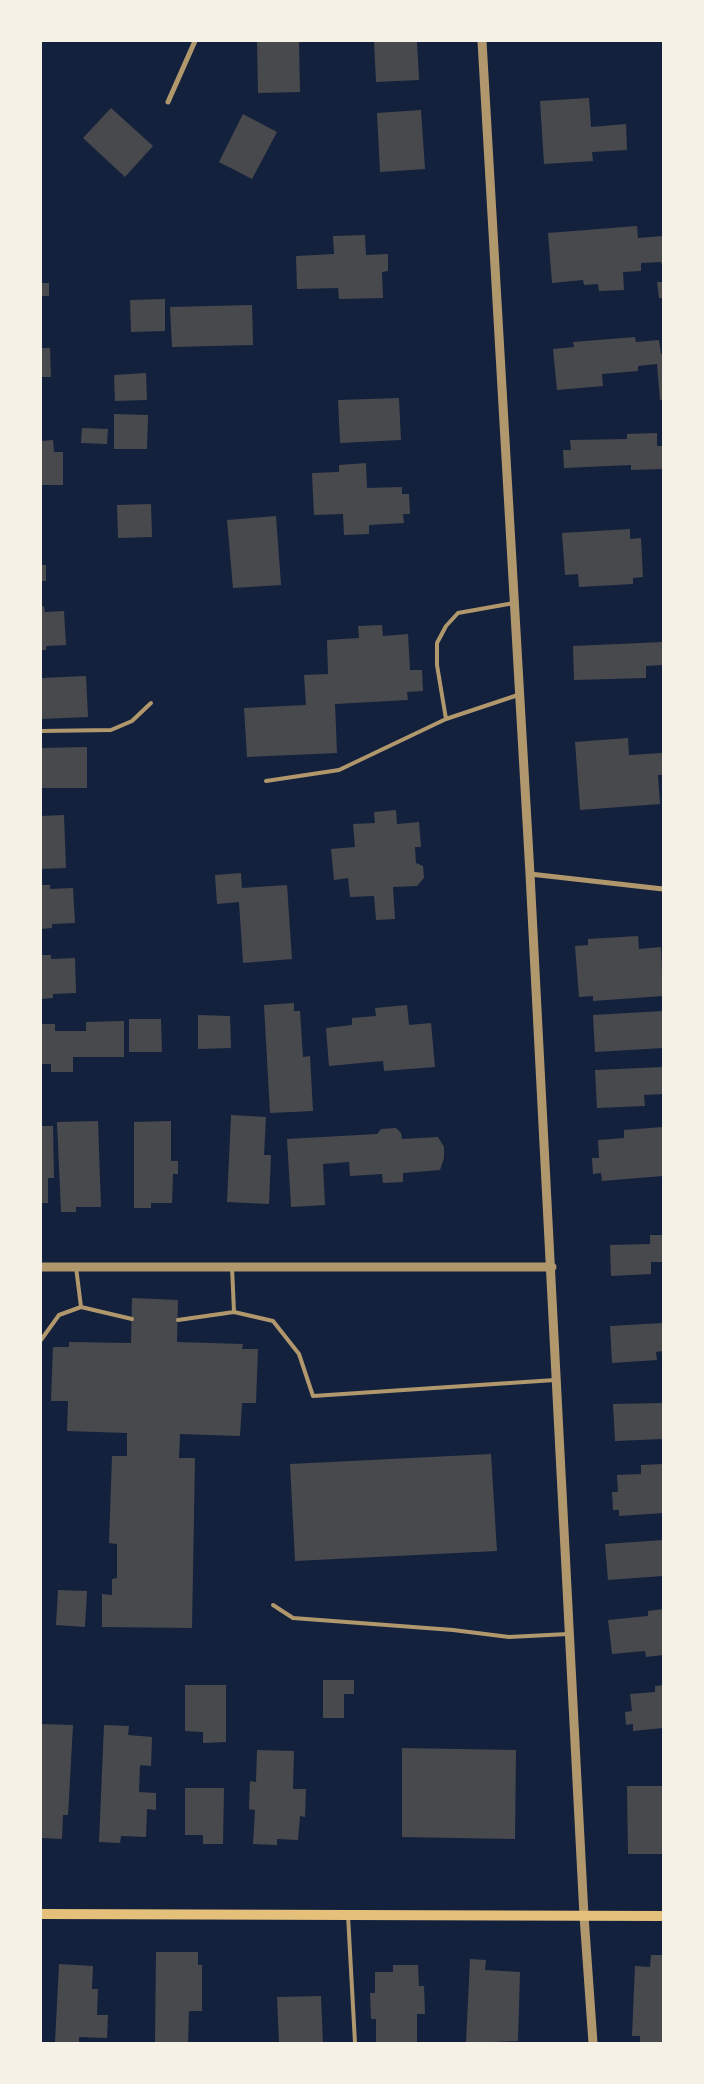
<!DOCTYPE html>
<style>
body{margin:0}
#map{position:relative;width:704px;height:2084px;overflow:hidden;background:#14213d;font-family:"Sofia Sans Condensed",sans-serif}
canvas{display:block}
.frame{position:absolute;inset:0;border:42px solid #f6f1e7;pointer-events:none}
</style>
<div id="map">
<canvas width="704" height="2084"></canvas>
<div class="frame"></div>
</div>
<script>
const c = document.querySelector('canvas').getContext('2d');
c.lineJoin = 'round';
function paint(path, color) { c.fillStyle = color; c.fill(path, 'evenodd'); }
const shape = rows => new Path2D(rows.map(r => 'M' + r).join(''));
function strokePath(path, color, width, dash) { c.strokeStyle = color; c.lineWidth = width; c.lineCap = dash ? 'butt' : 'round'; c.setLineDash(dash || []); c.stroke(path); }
const building = shape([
 [257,41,299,41,300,92,258,93],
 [374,41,417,41,419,80,376,82],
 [589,98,591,127,626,124,627,150,592,152,593,161,544,164,540,101],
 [111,108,153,146,125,177,83,138],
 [421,110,425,169,380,172,377,113],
 [243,114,277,132,252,179,219,162],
 [637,226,638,238,663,236,663,269,661,262,641,263,641,271,623,272,624,290,599,291,598,284,584,285,583,280,552,283,548,233],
 [365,235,366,255,388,254,388,271,382,272,383,298,339,299,338,288,297,289,296,256,334,254,333,236],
 [657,282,663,282,663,298,659,298],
 [41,283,49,283,49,296,41,296],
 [165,299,165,331,131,332,130,300],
 [252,305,253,345,172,347,170,307],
 [635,337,636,342,659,340,661,354,663,354,663,400,660,400,657,364,638,366,638,371,602,374,603,386,557,390,553,349,574,347,573,342],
 [41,348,50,348,51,377,41,377],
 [146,373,147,400,115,401,114,375],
 [399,398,401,440,340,443,338,400],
 [114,414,148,415,147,449,114,449],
 [82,428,108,429,107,444,81,443],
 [657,433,657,446,663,446,663,469,631,470,631,465,564,468,563,450,571,450,570,440,627,439,627,434],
 [53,440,54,452,63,452,63,485,41,485,41,441],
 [366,463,367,488,402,487,402,494,409,494,410,514,403,514,404,523,369,525,369,534,344,535,343,514,314,515,312,473,339,472,339,465],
 [151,504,152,537,118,538,117,505],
 [276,516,281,585,233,588,227,520],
 [630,529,630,539,641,538,643,577,633,578,633,584,579,587,578,574,565,575,562,533],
 [41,565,46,565,46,581,41,581],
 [44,606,45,612,64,611,66,645,46,646,46,650,41,650,41,607],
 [382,625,383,636,408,634,410,670,422,670,423,691,407,692,408,700,335,704,337,753,247,757,244,708,306,705,304,675,328,674,327,640,359,638,358,626],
 [663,642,663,665,646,666,646,678,574,680,573,646],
 [86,676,88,717,41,719,41,678],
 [628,738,629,755,663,753,663,775,658,775,660,804,580,810,575,742],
 [87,747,87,788,41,788,41,748],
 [396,810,397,824,419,822,421,847,415,847,416,863,423,866,424,878,417,886,393,887,395,919,376,920,374,896,350,897,348,878,334,880,331,849,355,847,353,824,375,823,374,812],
 [64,815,66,868,41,869,41,816],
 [241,873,242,888,287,885,292,959,243,963,239,902,217,904,215,875],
 [41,885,50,885,50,889,73,888,75,923,52,924,52,928,41,929],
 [638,936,639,949,661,947,663,996,593,1001,593,996,579,997,575,946,588,945,588,939],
 [41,955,51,955,51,959,75,958,76,993,53,994,53,998,41,999],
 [294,1003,294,1011,300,1011,303,1057,310,1056,313,1111,270,1113,264,1005],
 [407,1005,409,1025,431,1023,435,1067,384,1071,383,1061,329,1066,326,1028,352,1025,352,1018,376,1016,375,1008],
 [663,1011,663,1048,595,1052,593,1015],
 [198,1015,230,1016,231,1048,198,1049],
 [129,1019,161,1019,162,1052,129,1052],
 [124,1021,124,1057,73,1057,73,1072,51,1072,51,1064,41,1064,41,1024,55,1024,55,1031,86,1031,86,1022],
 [663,1067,663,1094,644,1095,645,1106,597,1108,595,1070],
 [231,1115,266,1117,264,1155,271,1155,269,1204,227,1202],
 [98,1121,101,1207,76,1207,76,1212,61,1212,57,1122],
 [171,1121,171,1161,178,1161,178,1174,173,1174,172,1203,151,1203,151,1208,134,1208,134,1122],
 [41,1126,53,1126,54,1178,48,1178,48,1203,41,1203],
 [663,1127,663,1176,602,1181,601,1173,593,1174,592,1158,599,1158,598,1140,624,1138,624,1130],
 [396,1128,401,1133,402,1139,438,1137,444,1147,444,1158,440,1170,403,1173,403,1182,383,1183,382,1174,350,1176,349,1162,323,1164,325,1205,291,1207,287,1139,377,1134,381,1129],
 [650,1235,663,1235,663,1262,651,1262,651,1274,611,1276,610,1245,650,1244],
 [132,1298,178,1300,177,1342,243,1344,242,1349,258,1349,256,1403,242,1403,240,1436,180,1434,179,1458,195,1458,192,1628,102,1627,102,1594,112,1595,112,1579,117,1578,117,1544,109,1543,112,1456,127,1456,127,1433,67,1431,68,1401,51,1401,53,1347,69,1347,69,1342,131,1343],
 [663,1323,663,1351,656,1352,657,1360,612,1363,610,1326],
 [663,1403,663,1439,615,1441,613,1404],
 [491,1454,497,1551,295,1561,290,1464],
 [663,1464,663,1513,619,1516,619,1510,613,1510,612,1492,618,1492,617,1475,641,1474,641,1465],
 [663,1540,663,1576,608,1580,605,1544],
 [58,1590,87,1591,85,1627,56,1625],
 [663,1609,663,1655,646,1657,645,1651,612,1654,608,1620,648,1616,648,1611],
 [323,1680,354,1680,354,1694,344,1694,344,1718,323,1718],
 [185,1685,226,1685,226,1742,203,1743,203,1732,185,1731],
 [663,1685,663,1728,633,1731,633,1724,626,1725,625,1712,632,1711,630,1694,655,1692,655,1686],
 [41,1724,73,1725,68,1815,63,1815,62,1839,41,1838],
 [104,1725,129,1726,128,1735,152,1737,151,1766,140,1765,139,1792,156,1793,156,1810,147,1809,146,1837,121,1836,120,1843,99,1842],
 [402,1748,516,1750,515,1839,402,1837],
 [257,1750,294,1751,293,1789,306,1789,305,1817,300,1816,298,1840,277,1839,277,1845,253,1844,255,1810,249,1809,250,1781,256,1782],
 [627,1786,663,1786,663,1854,628,1854],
 [185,1788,224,1788,223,1844,203,1844,203,1835,185,1835],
 [156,1952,198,1952,198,1965,202,1965,202,2011,189,2011,188,2043,155,2043],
 [651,1955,663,1955,663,2043,640,2043,640,2036,632,2036,635,1966,650,1967],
 [470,1959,486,1960,485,1970,520,1972,518,2041,466,2043],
 [59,1964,93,1966,92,1989,98,1989,97,2015,108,2015,107,2038,79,2037,79,2043,55,2043],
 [393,1965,418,1965,419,1986,424,1986,425,2014,417,2014,417,2043,376,2043,376,2019,371,2019,370,1993,375,1993,375,1972,393,1972],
 [321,1996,323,2043,279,2043,277,1997]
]);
const service = shape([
 [514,603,458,613,446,626,437,643,437,665,446,719,518,695],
 [41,731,111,730,132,721,151,703],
 [266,781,339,770,446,719],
 [76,1267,81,1307],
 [232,1267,234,1312],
 [178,1320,234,1312,273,1321,299,1354,313,1396,555,1380],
 [41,1340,59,1315,81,1307,132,1319],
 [273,1605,293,1618,453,1630,509,1637,568,1634],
 [348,1915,355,2043]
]);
const minor = shape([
 [168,102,195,41],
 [530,874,663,889]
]);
const tertiary = shape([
 [482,41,530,874,584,1916,593,2043],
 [41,1267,552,1267]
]);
const secondary = shape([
 [41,1914,663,1916]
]);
paint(building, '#48494c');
strokePath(service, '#b1986c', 4);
strokePath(minor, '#b1986c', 5);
strokePath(tertiary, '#b1986c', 9);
strokePath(secondary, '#e5c07b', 10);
</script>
